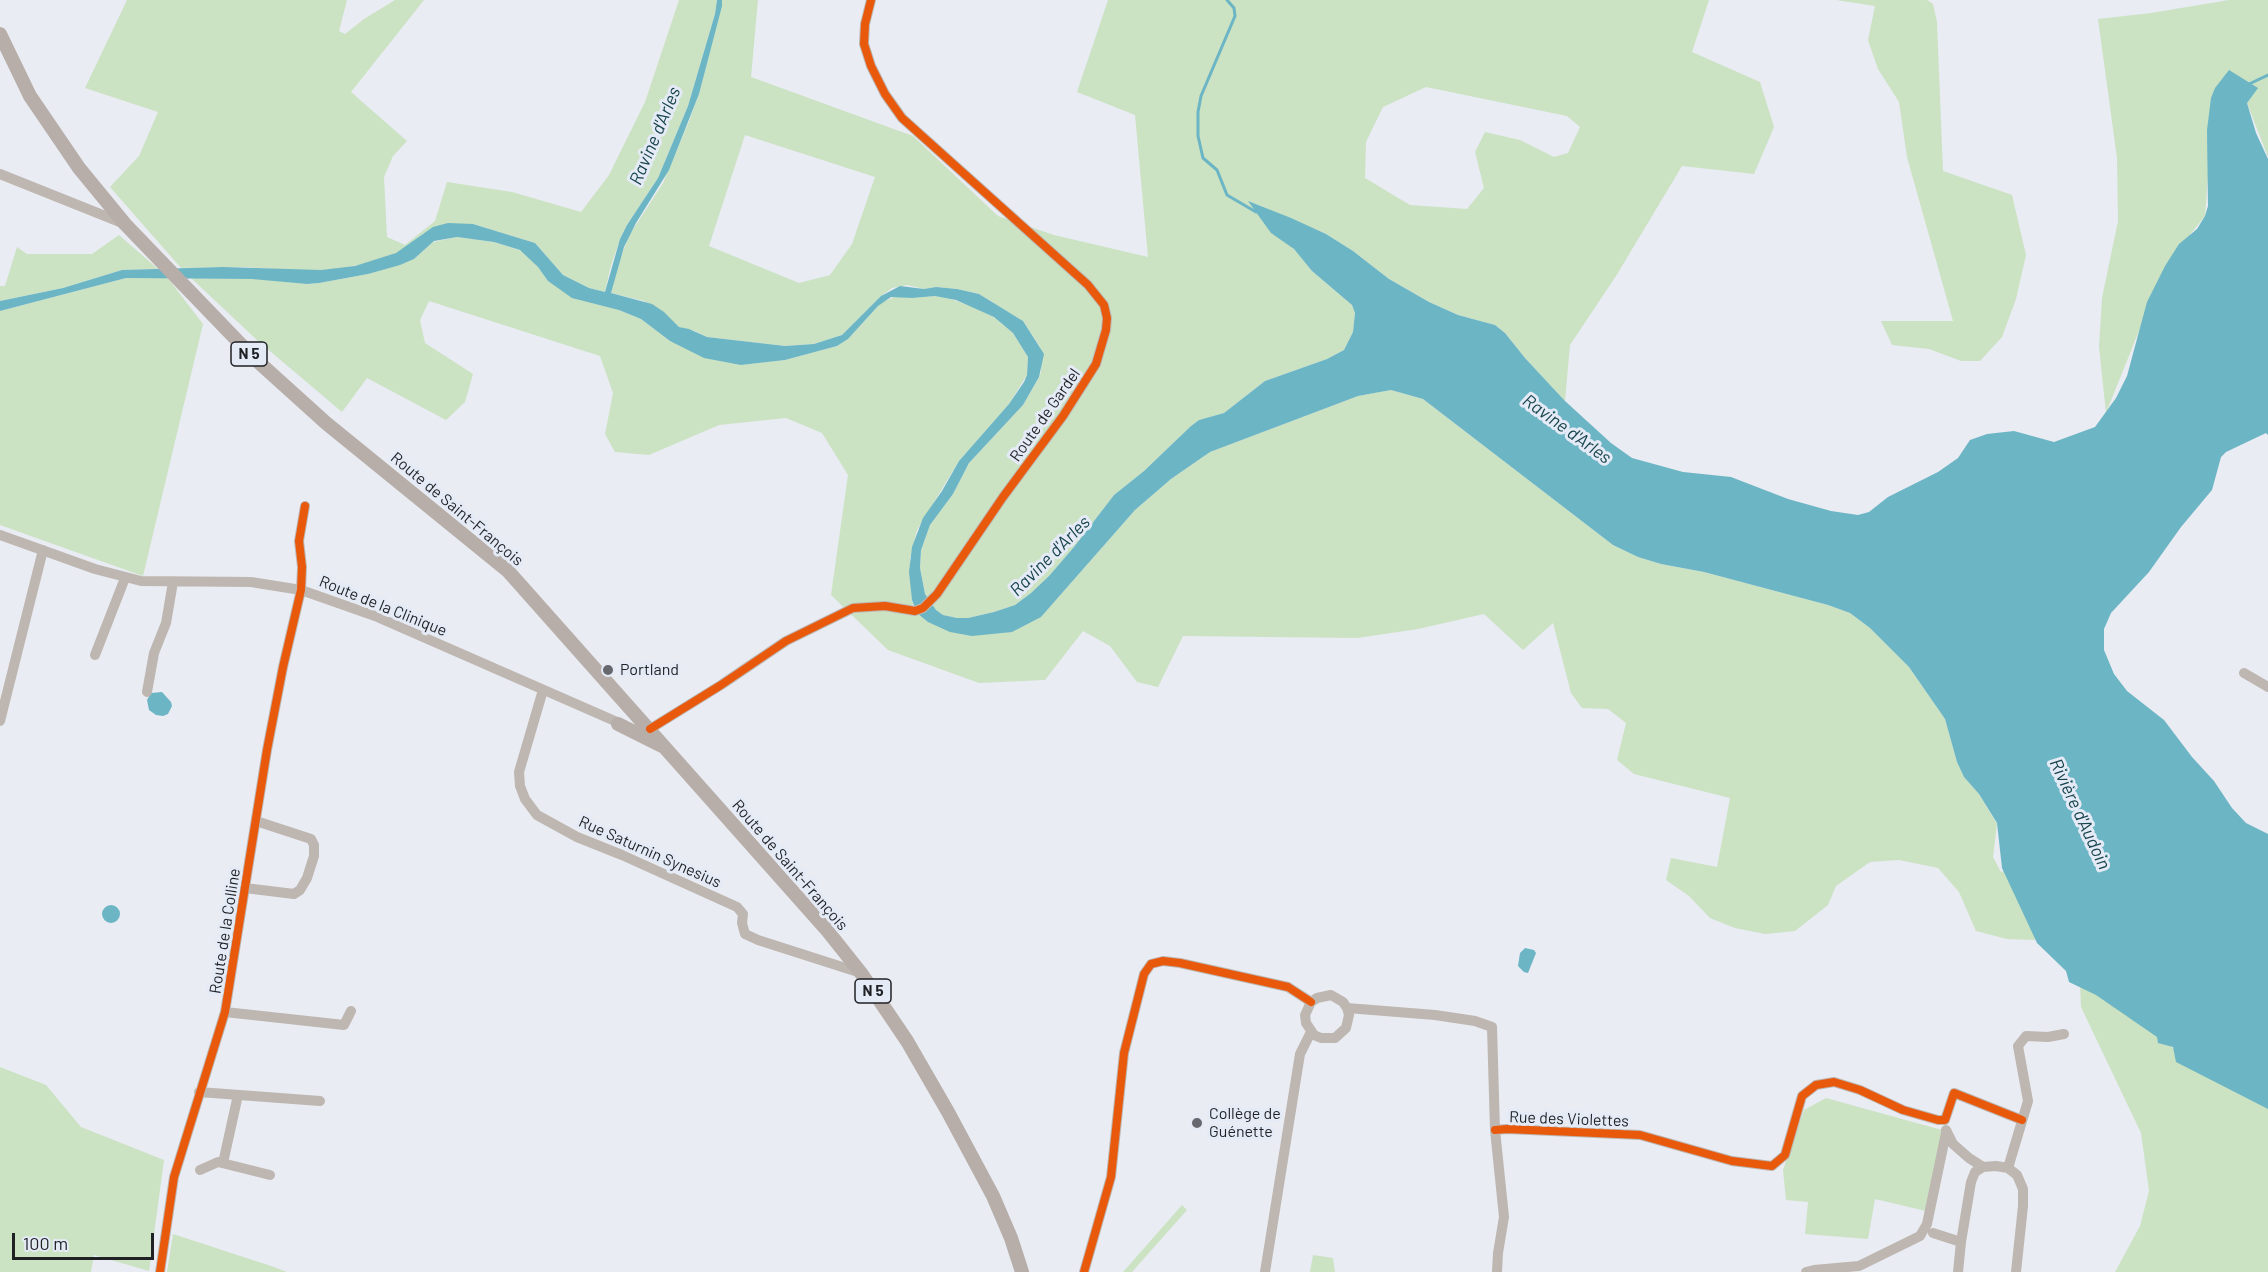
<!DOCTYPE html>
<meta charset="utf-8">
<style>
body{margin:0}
#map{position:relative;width:2268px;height:1272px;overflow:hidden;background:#e9ecf2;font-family:Barlow,sans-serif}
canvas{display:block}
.scale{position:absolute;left:12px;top:1233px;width:142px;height:27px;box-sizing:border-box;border:3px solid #1f2125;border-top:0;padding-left:8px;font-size:18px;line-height:21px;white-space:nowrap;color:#1f2125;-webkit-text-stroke:4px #e5ebf6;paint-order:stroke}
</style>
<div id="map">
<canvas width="2268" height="1272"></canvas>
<div class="scale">100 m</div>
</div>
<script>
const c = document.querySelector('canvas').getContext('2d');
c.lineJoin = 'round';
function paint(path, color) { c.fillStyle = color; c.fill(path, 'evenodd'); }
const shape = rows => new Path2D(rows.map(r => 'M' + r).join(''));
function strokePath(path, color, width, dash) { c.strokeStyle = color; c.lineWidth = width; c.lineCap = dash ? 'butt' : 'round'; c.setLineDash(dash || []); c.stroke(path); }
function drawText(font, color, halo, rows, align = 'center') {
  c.font = font + ' Barlow,sans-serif'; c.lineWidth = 6; c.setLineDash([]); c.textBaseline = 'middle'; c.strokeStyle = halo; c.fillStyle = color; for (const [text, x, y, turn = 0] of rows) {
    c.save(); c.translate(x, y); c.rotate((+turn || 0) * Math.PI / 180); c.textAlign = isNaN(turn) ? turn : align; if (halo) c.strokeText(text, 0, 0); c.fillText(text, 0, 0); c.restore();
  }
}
const green = shape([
 [127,0,347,0,339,31,345,34,364,19,395,0,424,0,351,92,407,141,393,156,384,177,387,237,405,245,435,221,447,182,512,192,581,212,609,175,645,102,679,0,717,0,715,14,688,106,658,178,627,225,620,239,610,269,605,292,589,288,563,275,535,243,473,224,424,233,409,246,396,253,371,263,336,269,305,271,244,267,181,268,110,187,139,156,158,112,85,88],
 [722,0,758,0,751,77,913,136,998,216,1054,235,1148,257,1135,115,1077,92,1108,0,1709,0,1692,52,1760,82,1774,127,1754,174,1682,166,1616,276,1570,345,1565,401,1525,358,1505,333,1495,325,1458,315,1429,302,1389,279,1353,251,1326,234,1256,204,1287,243,1297,252,1312,271,1352,305,1355,313,1353,332,1344,350,1327,359,1265,381,1224,413,1199,420,1191,426,1144,471,1114,495,1074,547,1049,576,1031,593,1015,605,994,612,968,618,957,618,943,615,936,610,925,594,920,568,921,550,930,525,953,494,969,463,1023,405,1039,377,1041,372,1040,347,1023,321,979,294,957,289,936,287,924,289,907,285,892,288,881,296,842,335,814,344,785,346,707,337,695,331,679,327,644,301,611,293,618,263,630,234,663,183,689,121,699,94],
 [1426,87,1567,116,1580,127,1568,153,1554,157,1520,140,1485,132,1475,152,1484,188,1467,209,1410,205,1365,178,1366,142,1383,107],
 [745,135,875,177,852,244,830,275,799,283,709,246],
 [1836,0,1927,0,1933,4,1937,22,1943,171,2012,195,2026,255,2016,299,2002,337,1980,361,1961,361,1929,349,1892,345,1881,321,1953,321,1907,157,1899,102,1878,69,1868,40,1875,6],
 [2229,0,2268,0,2268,157,2247,103,2229,71,2208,177,2205,216,2165,266,2106,413,2099,347,2102,298,2118,221,2117,158,2098,19,2151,13],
 [119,235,158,269,122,270,63,288,0,301,0,286,5,286,17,247,27,254,92,254],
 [457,237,494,242,522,251,538,267,548,281,641,319,670,341,741,365,785,360,837,346,848,339,881,303,896,296,912,298,935,296,945,297,968,305,994,317,1013,333,1028,357,1027,375,1009,404,959,461,917,530,910,558,912,600,914,607,928,622,1041,617,1135,510,1171,479,1210,452,1358,396,1391,390,1423,399,1613,545,1638,557,1661,564,1704,572,1828,605,1850,613,1870,628,1909,667,1945,719,1957,762,1964,777,1979,794,1997,824,1993,857,2001,872,2013,868,2031,908,2035,940,2007,939,1976,931,1959,892,1938,868,1899,860,1870,862,1836,886,1828,905,1795,931,1765,934,1735,928,1710,918,1689,896,1666,880,1671,858,1717,867,1730,798,1634,774,1617,760,1626,723,1608,709,1582,708,1571,693,1553,623,1523,650,1484,614,1418,629,1357,638,1183,636,1158,687,1137,682,1110,646,1083,631,1045,680,979,683,888,650,831,595,848,475,822,433,786,418,719,425,649,455,615,452,605,434,613,393,600,356,429,301,420,320,425,343,473,374,465,402,446,420,367,378,342,412,258,341,191,278,259,279,307,284,319,283,368,274,404,263,414,259,433,242],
 [167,277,203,324,143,576,0,525,0,311,126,278],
 [2080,983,2169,1044,2187,1063,2268,1106,2268,1272,2115,1272,2140,1226,2149,1191,2141,1133,2081,1007],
 [0,1067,46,1085,81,1127,164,1160,149,1271,94,1255,91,1272,0,1272],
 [1826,1098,1942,1130,1926,1211,1875,1199,1868,1239,1805,1234,1808,1202,1786,1200,1783,1170,1804,1110],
 [1182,1205,1187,1210,1132,1272,1123,1272],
 [173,1234,271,1266,287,1272,167,1272],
 [1313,1255,1333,1258,1335,1272,1310,1272]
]);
const water = shape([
 [717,0,722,0,722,6,699,94,669,170,636,223,624,247,611,293,652,304,664,312,679,327,689,329,707,337,785,346,814,344,842,335,881,296,900,286,924,289,936,287,957,289,979,294,1023,321,1044,354,1039,377,1023,405,969,463,953,494,930,525,921,550,920,568,925,594,936,610,943,615,957,618,968,618,994,612,1015,605,1031,593,1049,576,1074,547,1114,495,1144,471,1191,426,1199,420,1224,413,1265,381,1327,359,1344,350,1353,332,1355,313,1352,305,1312,271,1294,249,1271,233,1248,201,1291,218,1326,234,1353,251,1389,279,1429,302,1458,315,1495,325,1505,333,1525,358,1565,401,1611,443,1632,458,1683,472,1731,477,1788,499,1831,511,1858,515,1869,512,1888,497,1938,472,1958,458,1970,440,1987,434,2014,431,2054,442,2095,427,2116,398,2127,376,2147,302,2165,266,2179,244,2197,229,2205,216,2208,206,2207,130,2211,98,2215,88,2229,70,2258,88,2247,103,2256,133,2268,159,2268,435,2266,433,2226,452,2221,457,2212,490,2181,527,2149,572,2111,613,2104,629,2104,650,2114,674,2127,691,2164,720,2192,757,2214,781,2232,808,2246,823,2268,834,2268,1109,2176,1062,2173,1047,2158,1043,2157,1037,2096,995,2069,982,2066,971,2037,943,2002,868,1997,823,1979,794,1964,777,1957,762,1945,719,1909,667,1870,628,1850,613,1828,605,1704,572,1661,564,1638,557,1613,545,1423,399,1391,390,1358,396,1210,452,1171,479,1135,510,1041,617,1012,632,972,636,950,632,928,622,917,613,912,600,909,572,912,547,923,518,942,491,959,461,1009,404,1024,382,1027,375,1028,357,1013,333,994,317,956,300,935,296,912,298,891,297,878,306,848,339,837,346,785,360,741,365,704,358,670,341,641,319,619,310,572,298,548,281,538,267,520,250,494,242,457,237,434,241,414,259,400,265,368,274,319,283,307,284,252,279,126,278,0,311,0,301,63,288,122,270,223,267,321,270,355,266,396,253,433,227,448,223,473,224,535,243,563,275,589,288,605,292,620,239,627,225,658,178,688,106,715,14],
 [162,692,171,702,172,706,168,714,163,716,156,715,149,710,147,700,151,693],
 '102 914a9 9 0 1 1 18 0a9 9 0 1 1-18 0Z',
 [1525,948,1534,950,1536,953,1528,973,1524,972,1518,966,1520,953]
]);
const stream = shape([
 [1227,0,1234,8,1235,16,1201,96,1198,112,1198,136,1203,158,1217,170,1227,195,1256,212],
 [2249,84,2268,75]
]);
const minor = shape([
 [0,174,125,224],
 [0,535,95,569,141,581,251,582,301,590,375,616,624,725],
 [95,655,125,578],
 [2244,673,2268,687],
 [543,690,519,772,520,786,525,799,537,815,577,837,622,855,737,907,743,914,742,923,745,934,758,940,861,973],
 [147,692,154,653,166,623,173,582],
 [0,721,43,550],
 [650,729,721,685,786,641,853,608,885,606,915,611,923,608,937,594,1003,497,1063,416,1096,364,1106,330,1107,318,1104,305,1088,285,902,118,885,94,871,66,864,44,865,24,871,0],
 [245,888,294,894,300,890,307,878,314,856,314,845,311,839,256,821],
 [1347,1008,1349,1015,1346,1028,1335,1038,1321,1038,1314,1035,1306,1023,1305,1015,1311,1002,1317,998,1331,995,1343,1002,1347,1008,1435,1015,1475,1021,1492,1027,1495,1130,1504,1217,1498,1253,1497,1272],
 [225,1012,344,1025,351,1011],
 [199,1092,320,1101],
 [1495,1130,1507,1129,1640,1135,1732,1161,1772,1166,1785,1155,1802,1096,1816,1085,1834,1082,1860,1090,1903,1110,1938,1120,1945,1120,1954,1093,2022,1120],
 [1946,1130,1953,1144,1969,1158,1983,1167],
 [223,1163,238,1095],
 [2008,1168,2028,1101,2018,1046,2026,1036,2048,1037,2064,1034],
 [200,1170,218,1162,270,1175],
 [1933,1233,1961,1242],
 [160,1272,174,1177,225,1012,267,750,283,667,301,590,302,567,299,541,305,506],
 [1084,1272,1111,1177,1124,1053,1144,974,1151,964,1163,961,1180,963,1288,987,1311,1002],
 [1265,1272,1300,1054,1311,1032],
 [1806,1272,1814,1270,1859,1266,1920,1236,1927,1224,1946,1133],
 [1958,1272,1961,1242,1971,1182,1975,1172,1983,1167,1996,1166,2008,1168,2017,1175,2023,1189,2023,1206,2016,1272]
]);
const major = shape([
 [0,34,30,96,79,168,125,224,254,358,326,423,508,571,826,929,861,973,907,1041,948,1112,993,1196,1011,1238,1022,1272],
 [618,724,662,746]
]);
const cycleway = shape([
 [650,729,721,685,786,641,853,608,885,606,915,611,923,608,937,594,1003,497,1063,416,1096,364,1106,330,1107,318,1104,305,1088,285,902,118,885,94,871,66,864,44,865,24,871,0],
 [1495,1130,1507,1129,1640,1135,1732,1161,1772,1166,1785,1155,1802,1096,1816,1085,1834,1082,1860,1090,1903,1110,1938,1120,1945,1120,1954,1093,2022,1120],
 [160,1272,174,1177,225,1012,267,750,283,667,301,590,302,567,299,541,305,506],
 [1084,1272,1111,1177,1124,1053,1144,974,1151,964,1163,961,1180,963,1288,987,1311,1002]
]);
const markers = [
 [608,670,6,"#66686d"],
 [1197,1123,6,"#66686d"]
];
const shields = [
 [249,354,36],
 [873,991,36]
];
const shieldNames = [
 ["N 5",249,354],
 ["N 5",873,991]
];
const streetNames = [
 ["Route de Gardel",1045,415,-55],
 ["Route de Saint-François",457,509,40],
 ["Route de la Clinique",383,606,22],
 ["Rue Saturnin Synesius",650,852,24],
 ["Route de Saint-François",790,865,49],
 ["Route de la Colline",225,931,-81],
 ["Rue des Violettes",1569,1119,2]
];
const poiNames = [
 ["Portland",620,670],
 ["Collège de",1209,1114],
 ["Guénette",1209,1132]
];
const waterNames = [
 ["Ravine d'Arles",655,136,-67],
 ["Ravine d'Arles",1567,429,36],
 ["Ravine d'Arles",1050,556,-45],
 ["Rivière d'Audoin",2080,814,65]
];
paint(green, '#cbe2c3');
paint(water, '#6cb5c5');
strokePath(stream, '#6cb5c5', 3);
strokePath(minor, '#beb6b1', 10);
strokePath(major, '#b7aea9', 14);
strokePath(cycleway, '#e8590c', 8);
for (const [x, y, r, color] of markers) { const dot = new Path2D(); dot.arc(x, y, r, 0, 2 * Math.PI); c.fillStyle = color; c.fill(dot); strokePath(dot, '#e5ebf6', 2); }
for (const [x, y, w] of shields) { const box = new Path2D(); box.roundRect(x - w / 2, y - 12, w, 24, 4.5); c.fillStyle = '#e5ebf6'; c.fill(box); strokePath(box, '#1f2125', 1.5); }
drawText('bold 15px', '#1f2125', null, shieldNames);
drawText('16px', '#1f2125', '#e5ebf6', streetNames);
drawText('16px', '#1f2125', '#e5ebf6', poiNames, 'left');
drawText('italic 18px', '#17444d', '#e5ebf6', waterNames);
</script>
